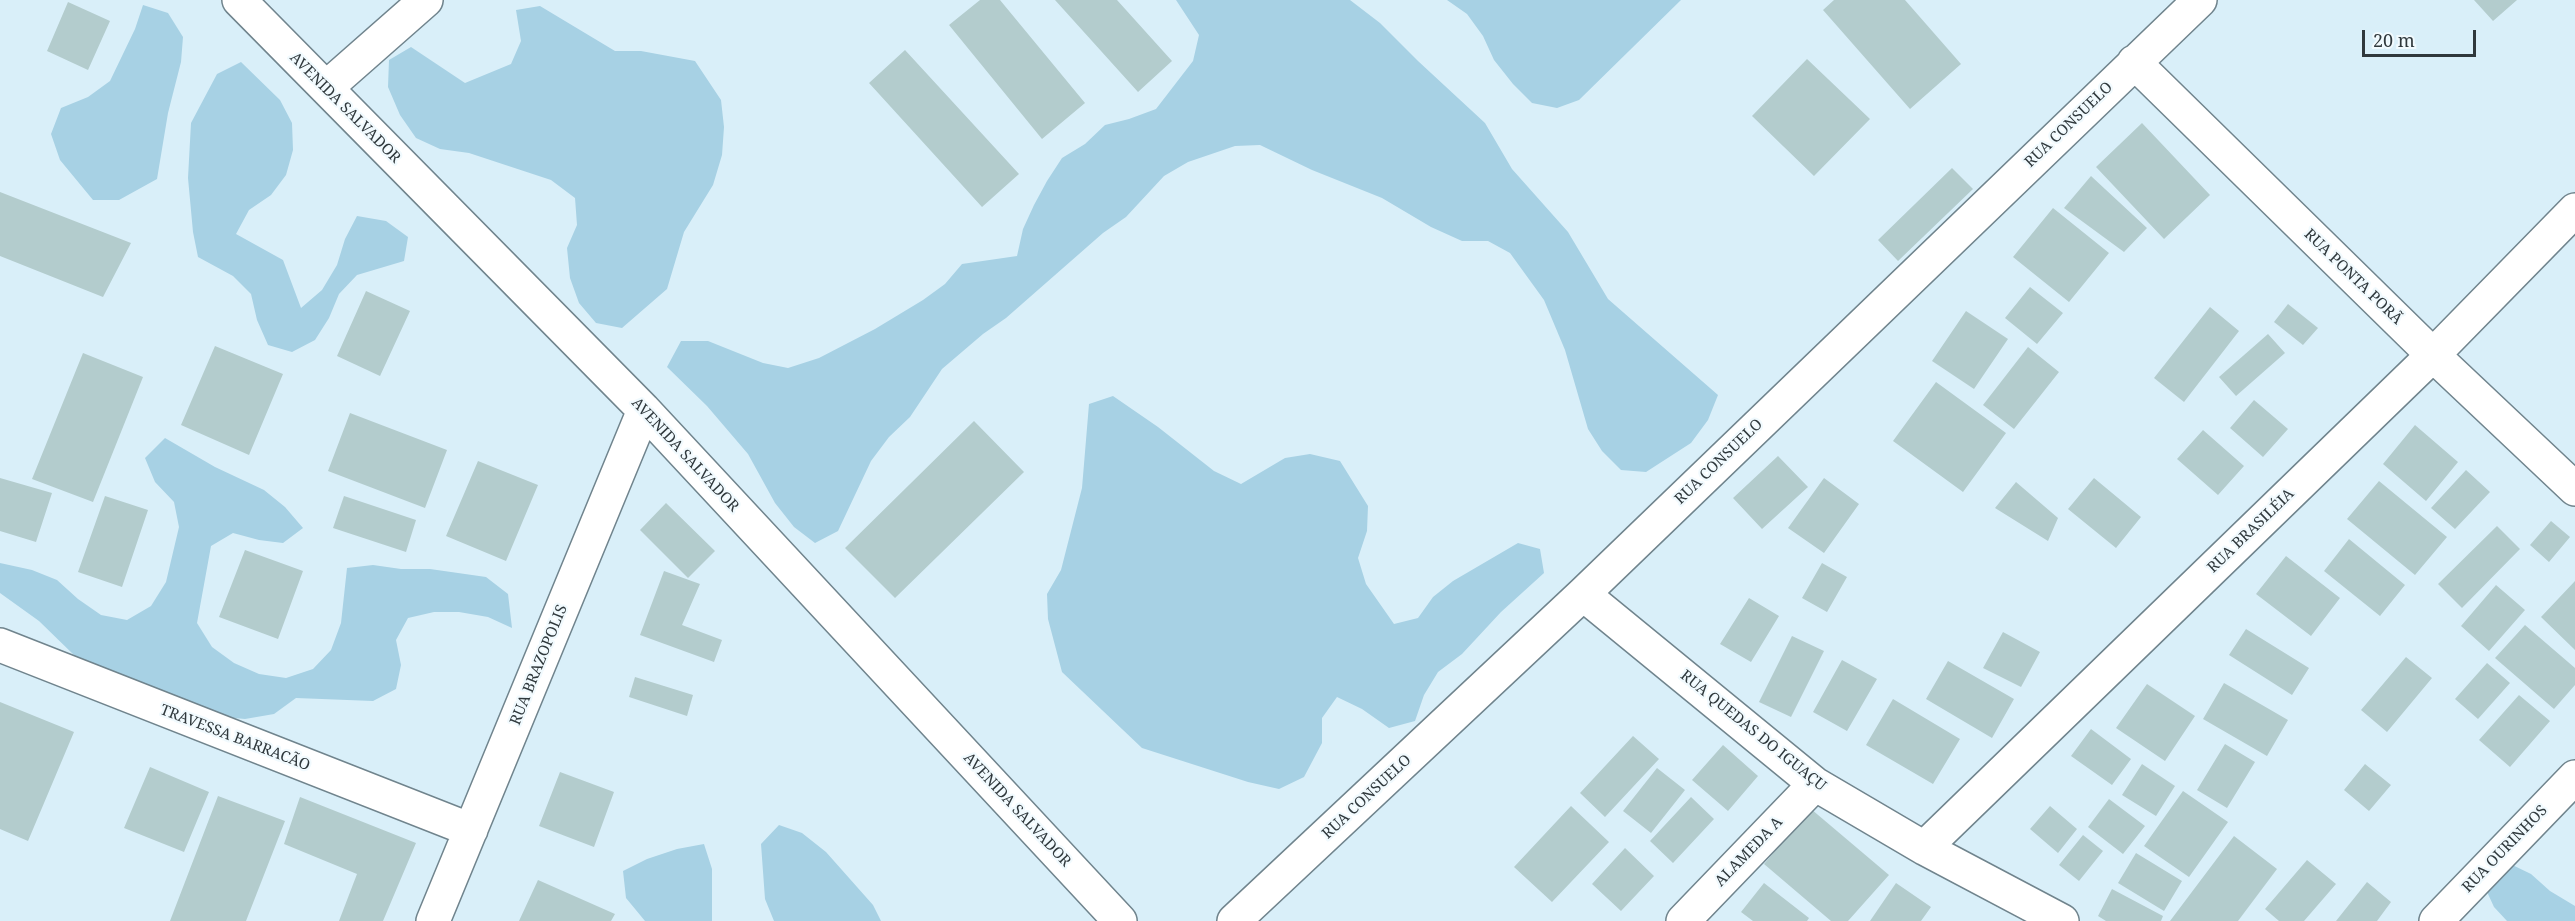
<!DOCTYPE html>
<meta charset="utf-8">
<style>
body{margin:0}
#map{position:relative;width:2575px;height:921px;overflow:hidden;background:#d9eff9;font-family:"Noto Serif",serif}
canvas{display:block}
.scale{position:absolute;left:2362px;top:30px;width:114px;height:27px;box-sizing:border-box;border:3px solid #2f383c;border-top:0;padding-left:8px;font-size:18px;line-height:21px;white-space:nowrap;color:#2f383c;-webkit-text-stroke:4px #f1fafe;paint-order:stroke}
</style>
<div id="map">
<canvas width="2575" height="921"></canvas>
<div class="scale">20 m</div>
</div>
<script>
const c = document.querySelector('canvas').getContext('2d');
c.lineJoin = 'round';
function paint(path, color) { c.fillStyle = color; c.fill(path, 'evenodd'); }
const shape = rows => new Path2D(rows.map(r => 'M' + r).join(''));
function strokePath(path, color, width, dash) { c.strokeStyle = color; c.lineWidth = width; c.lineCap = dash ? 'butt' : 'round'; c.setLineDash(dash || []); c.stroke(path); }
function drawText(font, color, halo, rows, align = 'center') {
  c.font = font + ' "Noto Serif",serif'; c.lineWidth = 4.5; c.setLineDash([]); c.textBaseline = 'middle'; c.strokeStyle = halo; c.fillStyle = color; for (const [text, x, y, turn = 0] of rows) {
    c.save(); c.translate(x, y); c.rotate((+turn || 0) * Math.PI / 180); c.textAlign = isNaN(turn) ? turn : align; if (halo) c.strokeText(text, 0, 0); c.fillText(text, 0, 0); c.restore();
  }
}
const green = shape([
 [1176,0,1350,0,1380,23,1418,61,1485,123,1512,169,1568,232,1608,299,1718,395,1708,420,1691,443,1646,472,1621,470,1602,451,1588,429,1565,350,1544,300,1510,253,1488,241,1462,241,1431,227,1382,198,1312,170,1260,145,1235,146,1188,162,1164,176,1126,217,1103,233,1006,318,983,334,942,369,910,417,889,437,871,461,838,531,815,543,794,527,775,503,748,454,707,406,667,367,681,341,708,341,763,363,788,368,819,358,875,329,923,300,945,284,962,264,1017,256,1023,229,1034,205,1047,181,1062,158,1085,144,1105,125,1129,119,1156,109,1193,61,1199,35],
 [1447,0,1681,0,1579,100,1557,108,1532,103,1513,84,1494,60,1483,36,1467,14],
 [143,5,168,13,183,37,181,62,168,113,157,179,119,200,93,200,60,160,51,134,61,108,88,97,110,81,135,29],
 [540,6,615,51,641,51,695,61,721,100,724,127,722,155,713,185,684,232,667,289,622,328,596,323,579,303,570,278,567,248,577,225,575,198,551,180,469,153,440,149,416,138,400,115,388,87,389,60,411,47,465,83,511,64,521,41,516,10],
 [241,62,280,100,292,123,293,150,286,175,271,195,249,210,236,234,283,260,301,308,322,290,337,265,345,239,357,216,386,221,408,237,404,261,357,275,339,294,329,318,315,340,292,352,268,345,257,320,251,294,233,276,198,257,193,232,188,178,191,123,217,74],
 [1113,396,1158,427,1214,471,1241,484,1285,458,1310,454,1340,461,1368,506,1367,531,1358,558,1366,584,1394,624,1418,618,1433,597,1453,581,1518,543,1540,549,1544,573,1501,612,1462,654,1438,672,1424,695,1415,721,1389,728,1362,709,1337,697,1322,718,1322,743,1304,777,1279,789,1248,782,1142,748,1062,672,1048,619,1047,594,1061,570,1082,488,1089,404],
 [165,438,215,467,264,490,285,507,303,528,283,543,259,540,233,533,211,546,197,623,212,647,234,663,259,674,286,678,313,669,331,650,341,623,347,568,373,565,401,569,430,569,486,577,508,594,512,628,488,617,459,612,434,612,408,618,396,640,401,665,396,689,373,701,296,698,274,714,245,719,191,714,76,657,39,621,0,593,0,563,32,570,57,580,78,599,101,615,127,620,151,606,166,582,179,527,174,502,155,482,145,458],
 [779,825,802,833,826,852,873,905,881,921,774,921,765,899,761,844],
 [704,844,712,869,712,921,645,921,626,898,623,871,647,859,677,849],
 [2502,860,2531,874,2550,891,2575,906,2575,921,2507,921,2494,907,2488,894,2486,880]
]);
const building = shape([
 [980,0,1000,0,1085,103,1042,139,949,25],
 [1055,0,1117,0,1172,61,1138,92],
 [1834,0,1905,0,1961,64,1910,109,1823,10],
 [2474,0,2517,0,2493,21],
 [68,2,110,21,88,70,47,51],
 [905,50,1019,174,982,207,869,83],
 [1807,59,1870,119,1814,176,1752,116],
 [2142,123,2210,195,2164,239,2096,167],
 [1952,168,1973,189,1898,261,1878,240],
 [2091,176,2147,228,2124,252,2064,208],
 [0,192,131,243,103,297,0,256],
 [2053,208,2109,253,2069,302,2013,257],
 [2030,287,2063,313,2037,344,2005,318],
 [366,291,410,311,380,376,337,356],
 [2288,304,2318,328,2303,345,2274,322],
 [2210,307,2239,331,2184,402,2154,378],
 [1966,311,2008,339,1974,389,1932,361],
 [2268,334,2285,353,2236,396,2219,377],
 [215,346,283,374,249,455,181,425],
 [2028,347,2059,372,2014,429,1983,405],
 [83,353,143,377,93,502,32,479],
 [1936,382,2006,433,1963,492,1893,441],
 [2254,400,2288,429,2263,457,2230,428],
 [350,413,447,450,425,508,328,471],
 [974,421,1024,472,895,598,845,548],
 [2415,425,2458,462,2426,501,2383,464],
 [2203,430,2244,466,2218,495,2177,459],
 [1778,456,1808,487,1762,529,1733,498],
 [478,461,538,485,506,561,446,536],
 [2466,470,2490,492,2455,529,2431,508],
 [0,478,52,493,36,542,0,531],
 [1824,478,1859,504,1824,553,1788,528],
 [2094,478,2141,517,2116,548,2068,509],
 [2379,481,2447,537,2415,575,2347,519],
 [2016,482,2058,518,2048,541,1995,508],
 [105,496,148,510,122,587,78,572],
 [344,496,416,520,406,552,333,528],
 [666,503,715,551,688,578,640,530],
 [2551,521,2570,537,2549,562,2530,545],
 [2497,526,2520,549,2462,608,2438,584],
 [2349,539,2405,585,2380,616,2324,571],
 [245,550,303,571,278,639,219,617],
 [2286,556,2340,598,2311,636,2256,594],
 [1822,563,1847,577,1827,612,1802,598],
 [664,571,700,584,682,625,722,640,714,662,640,635],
 [2575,581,2575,650,2541,617],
 [2496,585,2525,610,2489,651,2461,626],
 [1749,598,1779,616,1751,662,1720,644],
 [2525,625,2575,668,2575,685,2554,709,2495,658],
 [2246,629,2309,668,2292,695,2229,655],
 [2003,632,2040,652,2021,687,1983,668],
 [1792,636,1824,651,1791,717,1759,702],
 [2406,657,2432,678,2387,732,2361,710],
 [1842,660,1877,679,1847,731,1813,712],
 [1948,661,2014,699,1992,738,1926,699],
 [2487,663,2510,683,2478,719,2455,699],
 [635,677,693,695,687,716,629,697],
 [2224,683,2288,720,2267,756,2203,719],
 [2147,684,2195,716,2165,761,2116,728],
 [2519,695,2550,721,2510,767,2479,740],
 [1893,699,1960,739,1933,784,1866,745],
 [0,702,74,732,28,841,0,829],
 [2091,729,2131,759,2112,785,2071,756],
 [1633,736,1659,759,1605,817,1580,793],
 [2225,744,2255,762,2227,808,2197,790],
 [1723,745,1758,776,1728,811,1692,780],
 [2142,764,2175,786,2156,816,2122,795],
 [2365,764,2391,785,2369,811,2344,790],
 [150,767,209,792,184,852,124,828],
 [1657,768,1685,790,1651,833,1623,811],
 [560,772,614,792,594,847,539,826],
 [2183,791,2228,822,2189,877,2144,846],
 [218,796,285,821,246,921,170,921],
 [300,797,416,843,383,921,339,921,357,874,284,844],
 [1691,797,1714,819,1673,863,1650,841],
 [2109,799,2145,826,2123,854,2088,827],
 [1571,806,1609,842,1552,902,1514,867],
 [2050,806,2077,829,2058,853,2030,829],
 [1811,809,1889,875,1848,921,1831,921,1764,864],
 [2083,835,2103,851,2079,881,2059,865],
 [2234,836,2277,869,2238,921,2170,921],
 [1625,848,1654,876,1621,911,1592,884],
 [2136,853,2182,881,2164,911,2118,883],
 [2307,860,2336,884,2304,921,2279,921,2265,909],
 [538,880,615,914,611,921,519,921],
 [2367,882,2391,902,2377,921,2336,921],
 [1764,883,1809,918,1807,921,1753,921,1741,912],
 [1896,883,1931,907,1921,921,1870,921],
 [2112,889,2163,916,2161,921,2106,921,2098,916]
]);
const minor = shape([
 [239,0,644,410,1120,921],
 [2134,62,2433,355,2575,489],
 [326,88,426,0],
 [1583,594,1815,784,1924,848,2062,921],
 [0,645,471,830],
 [1924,848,2433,355,2575,210],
 [433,921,644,410],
 [1234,921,1583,594,2200,0],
 [1683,921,1815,784],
 [2436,921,2575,777]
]);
const streetNames = [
 ["AVENIDA SALVADOR",345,108,45],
 ["RUA CONSUELO",2069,125,-44],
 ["RUA PONTA PORÃ",2353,277,44],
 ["AVENIDA SALVADOR",685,455,47],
 ["RUA CONSUELO",1719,462,-44],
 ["RUA BRASILÉIA",2251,531,-44],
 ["RUA BRAZOPOLIS",539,665,-68],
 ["RUA QUEDAS DO IGUAÇU",1753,731,39],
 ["TRAVESSA BARRACÃO",235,738,21],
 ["RUA CONSUELO",1367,797,-43],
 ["AVENIDA SALVADOR",1017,810,47],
 ["RUA OURINHOS",2505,849,-46],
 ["ALAMEDA A",1749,852,-46]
];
paint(green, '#a7d1e4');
paint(building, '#b3cccd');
strokePath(minor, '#70848d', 36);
strokePath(minor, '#fff', 33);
drawText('15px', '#2f383c', '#f1fafe', streetNames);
</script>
